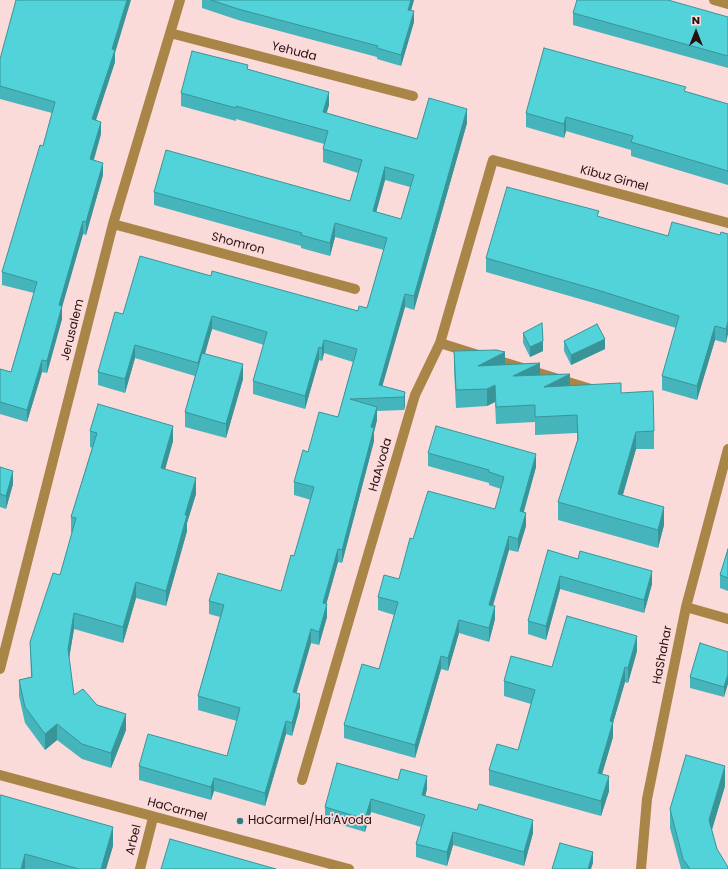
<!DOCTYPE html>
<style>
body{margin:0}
#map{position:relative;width:728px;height:869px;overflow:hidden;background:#fbdada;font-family:Poppins,sans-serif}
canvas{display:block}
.north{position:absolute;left:676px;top:12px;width:40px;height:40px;-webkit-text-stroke:3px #fbdada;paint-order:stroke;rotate:0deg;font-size:11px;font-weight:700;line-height:16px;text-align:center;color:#2a0f10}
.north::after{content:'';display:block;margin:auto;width:14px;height:18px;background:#2a0f10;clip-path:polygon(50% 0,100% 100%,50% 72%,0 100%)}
</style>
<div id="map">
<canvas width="728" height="869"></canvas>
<div class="north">N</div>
</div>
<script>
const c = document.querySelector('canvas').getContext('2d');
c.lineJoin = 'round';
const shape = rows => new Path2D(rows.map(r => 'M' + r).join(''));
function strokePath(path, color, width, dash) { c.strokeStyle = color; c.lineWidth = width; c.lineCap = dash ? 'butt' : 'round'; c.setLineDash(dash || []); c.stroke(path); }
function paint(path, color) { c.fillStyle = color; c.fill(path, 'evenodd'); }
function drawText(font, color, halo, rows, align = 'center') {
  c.font = font + ' Poppins,sans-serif'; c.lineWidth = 3.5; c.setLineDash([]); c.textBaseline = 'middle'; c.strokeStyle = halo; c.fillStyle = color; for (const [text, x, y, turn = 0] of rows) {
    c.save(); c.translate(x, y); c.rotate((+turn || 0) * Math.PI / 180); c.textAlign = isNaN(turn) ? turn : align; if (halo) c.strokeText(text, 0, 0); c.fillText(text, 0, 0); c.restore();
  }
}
const minor = shape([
 [714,0,728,4],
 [170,33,413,96],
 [113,224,355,289],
 [440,343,478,355],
 [493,359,591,389],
 [686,607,728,619],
 [0,669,113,224,180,0],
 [0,775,349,869],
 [302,780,415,395,440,343,493,160,728,223],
 [140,869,153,818],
 [641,869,647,799,686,607,728,449]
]);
const wall = shape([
 [202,0,414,0,411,10,414,22,401,66,377,59,377,57,238,20,202,8],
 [573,13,728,17,728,68,573,25],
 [115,53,115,62,96,120,101,134,94,160,103,175,86,235,83,234,62,306,62,319,47,373,42,372,27,422,0,414,0,369,11,372,34,293,2,285,2,272,43,146,52,113,0,99,0,59],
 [248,69,329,105,326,113,417,139,467,123,414,310,405,307,382,386,405,392,405,406,404,410,377,411,377,420,374,432,374,441,342,563,338,562,326,604,327,617,319,645,311,643,296,693,300,707,292,736,286,734,265,806,214,791,211,800,139,780,139,766,227,756,237,721,198,710,198,696,220,617,209,614,209,601,281,591,294,556,311,500,294,495,294,482,308,452,338,417,353,362,324,353,322,361,319,360,305,409,253,394,253,381,264,345,212,329,205,354,243,379,226,438,185,427,185,412,195,376,135,358,125,393,98,385,98,372,123,314,211,276,358,311,367,308,384,250,335,237,330,256,301,248,301,246,154,205,154,192,350,201,358,173,323,162,323,149,324,144,236,119,236,121,181,106,181,93],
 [385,180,410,187,401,219,376,212],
 [686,92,728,104,728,185,631,156,631,150,566,131,564,138,526,127,526,113],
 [599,217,668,236,720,235,728,234,726,343,715,340,697,400,662,390,662,376,676,328,601,305,486,272,486,258],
 [523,333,543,351,530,357,523,343],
 [564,341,605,349,571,365,564,351],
 [454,351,505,365,540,375,570,386,621,393,654,431,654,449,636,449,623,495,664,525,658,548,558,520,558,502,577,441,577,433,535,435,535,422,496,424,495,402,487,406,456,408,454,369],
 [90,431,173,441,165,469,196,494,187,523,187,531,166,606,136,598,123,643,74,629,69,658,74,695,97,705,126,730,111,768,82,759,57,740,45,750,25,723,19,696,19,680,31,677,30,642,60,575,72,533,71,532,71,517,92,448,90,447],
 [428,453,536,467,524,512,526,526,518,552,509,550,493,606,495,619,489,642,459,633,448,671,441,669,415,758,344,738,344,725,379,669,394,615,378,610,378,597,399,579,413,539,495,509,501,489,489,485,489,483,428,466],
 [0,467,13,484,6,509,0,507],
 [728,549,728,591,720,588,720,575],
 [548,550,652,584,644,613,560,589,546,640,528,634,528,621],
 [637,651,628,683,625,682,613,723,613,737,602,774,609,791,601,816,489,785,489,770,518,750,531,704,504,696,504,681,552,667],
 [728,652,724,697,690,688,690,677],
 [725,786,712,830,717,849,728,869,681,869,670,828,670,809],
 [427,789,425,796,533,833,524,866,453,845,447,866,416,857,416,844,421,827,371,812,365,832,325,820,325,807],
 [0,797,113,846,106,869,0,869]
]);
const shadedWall = shape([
 [127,0,131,0,115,53,115,62,92,132,92,119,112,49],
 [411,0,414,0,408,21,408,10],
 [414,11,414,22,401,66,401,55],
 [329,92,329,105,323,126,323,112],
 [467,109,467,123,414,310,414,296],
 [566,117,566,131,564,138,564,124],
 [101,122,101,134,90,172,90,159],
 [103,163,103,175,86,235,86,222],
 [385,167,385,180,373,224,373,211],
 [83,221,83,234,59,318,59,305],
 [335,223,335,237,330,256,330,243],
 [405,294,405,307,379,398,379,385],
 [62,306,62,319,47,373,47,361],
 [212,316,212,329,198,377,198,363],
 [728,321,728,334,726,343,726,329],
 [715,326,715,340,697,400,697,386],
 [605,339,605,349,571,365,571,355],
 [324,340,324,353,322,361,322,348],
 [543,341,543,351,530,357,530,347],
 [135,345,135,358,125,393,125,379],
 [319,347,319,360,305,409,305,396],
 [505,352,505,370,478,366],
 [42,360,42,372,27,422,27,410],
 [540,363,540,380,513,376],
 [243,364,243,379,226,438,226,424],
 [570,374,570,391,544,387],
 [495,385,495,402,487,406,487,389],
 [405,392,405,406,404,410,404,397],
 [377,407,377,420,374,432,374,441,342,563,342,550,371,427],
 [173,426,173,441,161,484,161,468],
 [636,432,636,449,618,511,618,494],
 [536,454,536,467,520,524,520,511],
 [13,471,13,484,6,509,6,496],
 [196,478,196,494,187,523,187,531,166,606,166,591,185,515],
 [664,507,664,525,658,548,658,530],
 [526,513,526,526,518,552,518,539],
 [509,536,509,550,489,618,489,605],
 [338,549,338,562,323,616,323,603],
 [652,571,652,584,644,613,644,600],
 [560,576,560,589,546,640,546,626],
 [136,582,136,598,123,643,123,627],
 [327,604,327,617,319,645,319,632],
 [495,606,495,619,489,642,489,628],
 [74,613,74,629,68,665,68,649],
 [459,620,459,633,448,671,448,658],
 [311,629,311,643,293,705,293,692],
 [637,636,637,651,628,683,628,668],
 [441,656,441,669,415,758,415,745],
 [625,667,625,682,613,723,613,737,598,788,598,773,610,721],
 [728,674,728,684,724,697,724,687],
 [300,694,300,707,292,736,292,723],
 [126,714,126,730,111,768,111,753],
 [286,721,286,734,265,806,265,793],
 [57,724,57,740,45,750,45,734],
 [725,766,725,786,709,839,709,820],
 [427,776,427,789,422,808,422,795],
 [609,776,609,791,601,816,601,801],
 [214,778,214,791,211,800,211,787],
 [371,799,371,812,365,832,365,819],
 [533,820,533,833,524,866,524,852],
 [113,827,113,846,106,869,101,869],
 [453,832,453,845,447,866,447,852],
 [593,852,593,863,591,869,588,869],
 [25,854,25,869,21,869]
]);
const building = shape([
 [16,0,127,0,112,49,115,50,92,119,101,122,90,159,103,163,86,222,83,221,59,305,62,306,47,361,42,360,27,410,0,402,0,369,11,372,37,282,2,272,40,145,43,146,55,102,0,86,0,59,16,0],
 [211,0,411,0,408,10,414,11,401,55,377,48,378,46,238,9,211,0],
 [577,0,668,0,728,17,728,56,573,13,577,0],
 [544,48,686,87,684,91,728,104,728,171,631,142,633,136,566,117,564,124,526,113,544,48],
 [192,51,248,65,247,69,329,92,323,112,417,139,429,98,467,109,414,296,405,294,379,385,405,392,404,397,350,399,377,407,371,427,374,428,342,550,338,549,323,603,327,604,319,632,311,629,293,692,300,694,292,723,286,721,265,793,214,778,211,787,139,766,148,734,227,756,240,708,198,696,224,605,209,601,218,573,281,591,291,555,294,556,314,487,294,482,303,450,308,452,319,412,338,417,357,349,324,340,322,348,319,347,305,396,253,381,267,332,212,316,198,363,135,345,125,379,98,372,115,312,123,314,140,256,211,276,212,271,358,311,359,306,367,308,387,238,335,223,330,243,301,235,302,233,154,192,166,150,350,201,362,160,323,149,328,131,236,106,236,108,181,93,192,51],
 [385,167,414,175,401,219,373,211,385,167],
 [507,187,599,211,597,216,668,236,672,222,720,235,721,232,728,234,728,321,726,329,715,326,697,386,662,376,679,316,601,291,486,258,507,187],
 [542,323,543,341,530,347,523,333,542,323],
 [597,324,605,339,571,355,564,341,597,324],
 [496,350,505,352,478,366,540,363,513,376,570,374,544,387,621,383,621,393,653,391,654,431,636,432,618,494,664,507,658,530,558,502,578,439,577,415,535,417,535,405,496,407,495,385,487,389,456,390,454,351,496,350],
 [202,353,243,364,226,424,185,412,202,353],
 [98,404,173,426,161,468,196,478,185,515,187,515,166,591,136,582,123,627,74,613,68,649,74,695,83,689,97,705,126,714,111,753,82,744,57,724,45,734,25,707,19,680,32,677,30,642,53,573,60,575,76,518,71,517,97,433,90,431,98,404],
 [436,426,536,454,520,511,526,513,518,539,509,536,489,605,495,606,489,628,459,620,448,658,441,656,415,745,344,725,362,664,379,669,398,602,378,597,384,575,399,579,410,538,413,539,428,491,495,509,504,477,489,472,489,470,428,453,436,426],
 [0,467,13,471,6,496,0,494,0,467],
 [728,549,728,578,720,575,728,549],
 [548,550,578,559,580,551,652,571,644,600,560,576,546,626,528,621,548,550],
 [567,616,637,636,628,668,625,667,610,721,613,722,598,773,609,776,601,801,489,770,497,744,518,750,535,690,504,681,511,656,552,667,567,616],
 [700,643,728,652,728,674,724,687,690,677,700,643],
 [686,755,725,766,709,820,717,849,728,867,728,869,690,869,683,859,670,809,686,755],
 [337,763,398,780,401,769,427,776,422,795,477,810,479,804,533,820,524,852,453,832,447,852,416,844,425,815,371,799,365,819,325,807,337,763],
 [1,795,113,827,101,869,79,869,25,854,21,869,0,869,0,797,1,795],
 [170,839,276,869,161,869,170,839],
 [560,843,593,852,588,869,552,869,560,843]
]);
const markers = [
 [240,821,4,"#337c7f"]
];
const streetNames = [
 ["Yehuda",294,52,14],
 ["Kibuz Gimel",614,179,15],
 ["Shomron",238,244,15],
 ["Jerusalem",73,330,-76],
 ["HaAvoda",381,465,-74],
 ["HaShahar",663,655,-79],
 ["HaCarmel",177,810,15],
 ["Arbel",134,840,-76]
];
const poiNames = [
 ["HaCarmel/Ha'Avoda",248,821]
];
strokePath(minor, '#a98548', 10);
paint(wall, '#46b5bb');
paint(shadedWall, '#399498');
paint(building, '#51d3d9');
strokePath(building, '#399498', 1);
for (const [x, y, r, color] of markers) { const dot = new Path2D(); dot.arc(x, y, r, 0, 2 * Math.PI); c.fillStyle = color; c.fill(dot); strokePath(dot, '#fbdada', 1.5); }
drawText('12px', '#2a0f10', '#fbdada', streetNames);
drawText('12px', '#2a0f10', '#fbdada', poiNames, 'left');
</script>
